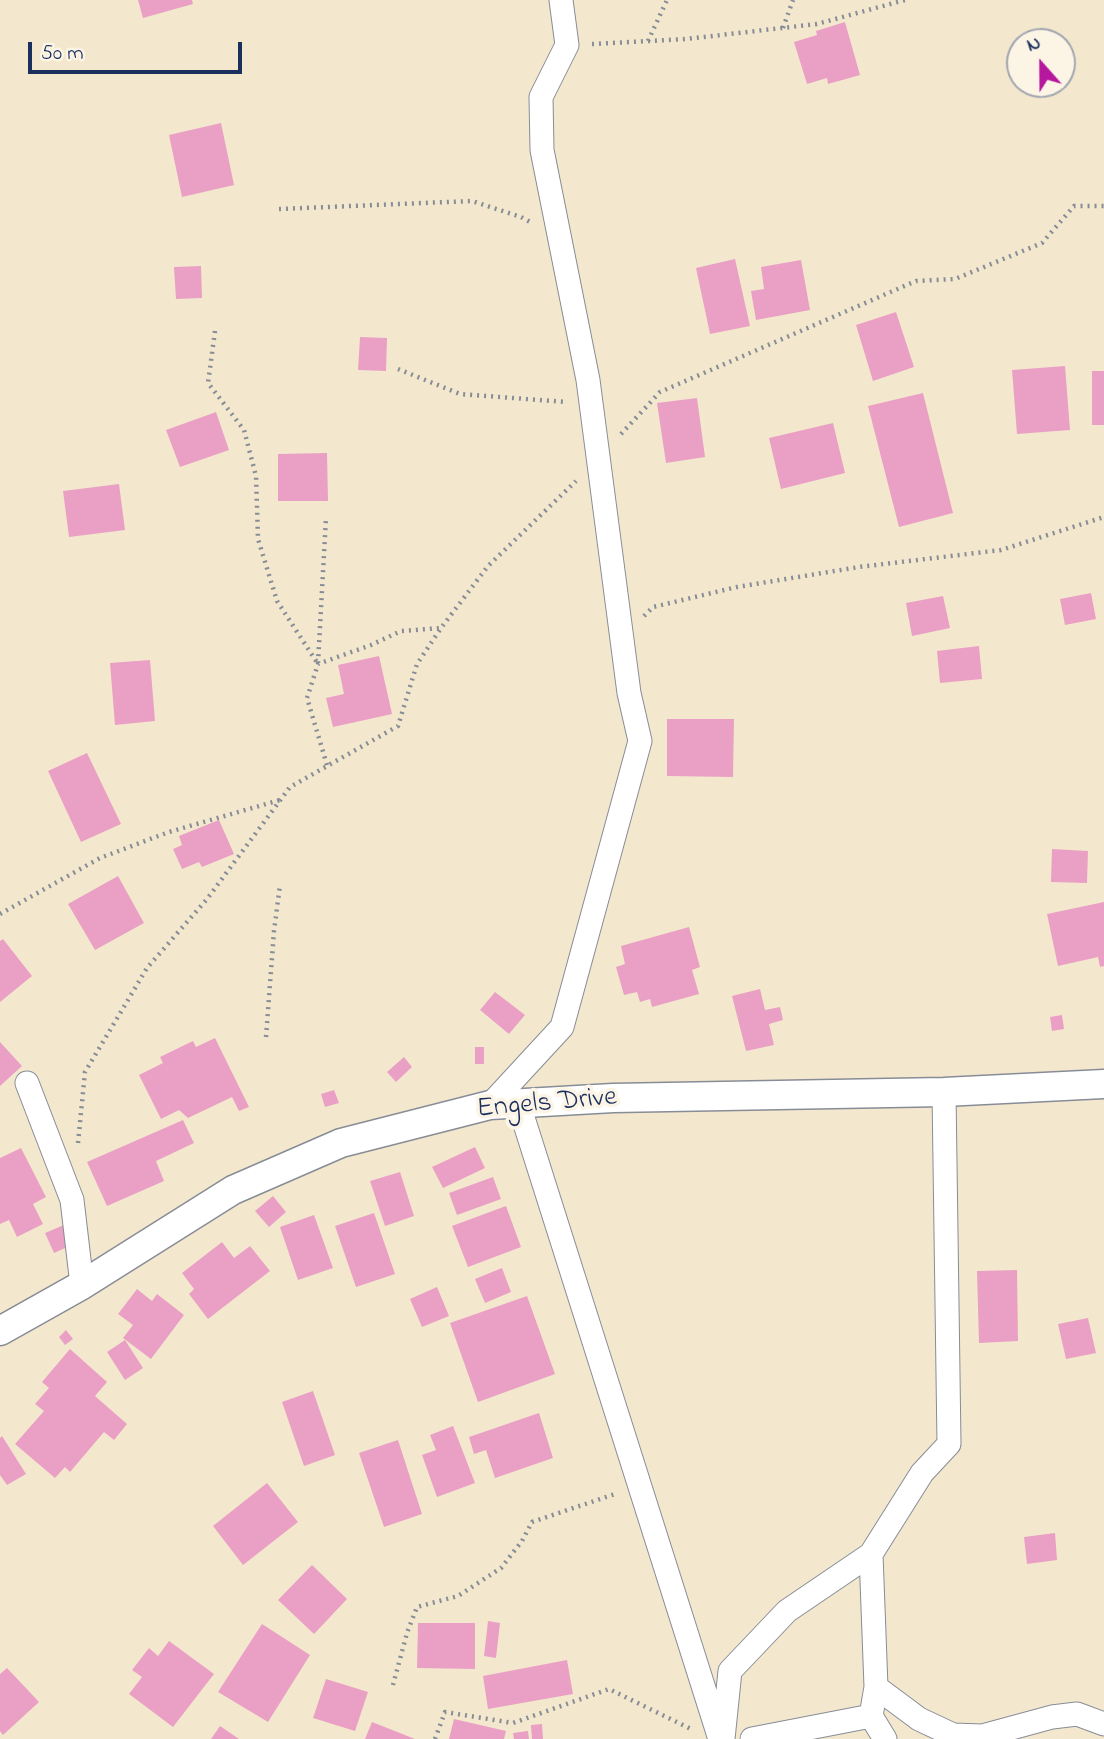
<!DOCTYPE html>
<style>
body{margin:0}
#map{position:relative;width:1104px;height:1739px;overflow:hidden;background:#f3e8ce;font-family:"Indie Flower",sans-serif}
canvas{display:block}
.north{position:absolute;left:1006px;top:28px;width:70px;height:70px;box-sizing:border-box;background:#fcf5e5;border:2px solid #a2a6af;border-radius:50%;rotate:339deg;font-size:19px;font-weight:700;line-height:28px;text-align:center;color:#1b2f5e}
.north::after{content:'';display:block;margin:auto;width:24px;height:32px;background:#b5179e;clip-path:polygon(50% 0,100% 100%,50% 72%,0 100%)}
.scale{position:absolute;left:28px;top:42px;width:214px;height:32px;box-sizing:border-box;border:4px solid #1b2f5e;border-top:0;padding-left:9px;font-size:21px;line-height:24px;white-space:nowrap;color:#1b2f5e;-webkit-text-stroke:5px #fcf5e5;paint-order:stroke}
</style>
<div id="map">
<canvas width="1104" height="1739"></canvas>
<div class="north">N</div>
<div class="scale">50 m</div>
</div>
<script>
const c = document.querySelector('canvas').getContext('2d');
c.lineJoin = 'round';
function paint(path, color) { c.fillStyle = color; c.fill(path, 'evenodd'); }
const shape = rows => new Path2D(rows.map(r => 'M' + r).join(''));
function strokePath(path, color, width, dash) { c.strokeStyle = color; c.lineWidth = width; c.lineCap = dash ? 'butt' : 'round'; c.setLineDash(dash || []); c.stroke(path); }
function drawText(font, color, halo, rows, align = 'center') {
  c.font = font + ' "Indie Flower",sans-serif'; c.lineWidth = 7; c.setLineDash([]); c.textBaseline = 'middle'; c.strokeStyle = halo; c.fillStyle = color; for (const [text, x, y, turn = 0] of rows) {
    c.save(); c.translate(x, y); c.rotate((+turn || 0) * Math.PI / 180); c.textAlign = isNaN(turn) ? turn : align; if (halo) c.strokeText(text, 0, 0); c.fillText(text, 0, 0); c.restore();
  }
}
const building = shape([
 [138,0,192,0,193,4,143,18],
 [845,22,860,75,828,84,827,78,807,84,794,42,817,35,816,31],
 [221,123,234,185,182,197,169,135],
 [735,259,750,326,710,334,696,268],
 [801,260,810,310,756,320,751,291,764,289,761,267],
 [201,266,202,298,176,299,174,267],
 [896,312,914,367,873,381,856,325],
 [360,337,387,338,386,371,358,370],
 [1065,366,1070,430,1017,434,1012,370],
 [1092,371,1104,371,1104,425,1092,425],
 [923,393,953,513,899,527,868,406],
 [697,398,705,457,666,463,657,403],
 [216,412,229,450,180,467,166,430],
 [833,423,845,473,781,489,769,438],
 [327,453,328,501,278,501,278,454],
 [119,484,125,530,69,537,63,491],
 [1091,593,1096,619,1065,625,1060,599],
 [943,596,950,628,912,636,906,603],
 [979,646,982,679,940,683,937,651],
 [379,656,392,714,333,727,326,698,344,694,338,665],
 [150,660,155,721,115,725,110,663],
 [667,719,734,719,733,777,667,776],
 [87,753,121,824,81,842,48,771],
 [219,820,234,854,202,867,199,862,182,869,173,849,182,845,179,836],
 [1052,849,1088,851,1087,883,1051,882],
 [118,876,144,923,95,950,68,904],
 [1104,902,1104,966,1100,967,1098,957,1058,966,1047,914],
 [689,927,700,967,692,970,699,994,652,1007,650,999,640,1002,637,992,624,995,616,967,625,964,621,946],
 [3,939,32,976,0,1002,0,941],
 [760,989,765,1010,780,1007,783,1020,769,1024,774,1045,746,1051,732,996],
 [495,992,525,1015,509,1034,480,1010],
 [1062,1015,1064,1029,1052,1031,1050,1017],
 [215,1038,249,1107,239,1111,232,1097,188,1118,179,1110,161,1119,139,1075,163,1063,160,1057,193,1041,196,1047],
 [0,1042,22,1066,0,1086],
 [475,1047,484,1047,484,1064,475,1064],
 [404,1057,412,1067,396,1082,387,1072],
 [334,1090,339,1103,325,1107,321,1094],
 [183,1120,194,1143,156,1161,164,1181,107,1206,87,1162],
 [475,1147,485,1168,443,1188,432,1167],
 [21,1148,46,1197,33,1204,43,1224,17,1237,9,1220,0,1224,0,1158],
 [400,1172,414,1216,385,1226,370,1181],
 [493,1177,501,1199,457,1215,449,1193],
 [273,1196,286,1212,269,1227,255,1211],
 [506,1206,521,1247,468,1267,452,1226],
 [374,1213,395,1274,356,1287,335,1226],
 [314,1215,333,1268,298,1280,280,1227],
 [64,1225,72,1245,54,1253,45,1233],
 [222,1242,234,1258,250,1246,270,1271,208,1319,189,1294,194,1289,182,1273],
 [502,1268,511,1292,485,1303,475,1279],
 [1017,1270,1018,1341,979,1343,977,1271],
 [437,1287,449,1316,422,1327,410,1299],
 [137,1289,152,1301,157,1294,184,1315,151,1359,123,1338,133,1325,118,1314],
 [527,1296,555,1374,478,1402,450,1323],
 [1088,1318,1096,1353,1066,1359,1058,1324],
 [66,1330,73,1339,65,1345,59,1337],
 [125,1340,143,1368,125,1380,107,1352],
 [70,1349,107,1382,95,1396,127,1424,114,1440,104,1432,70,1472,65,1467,55,1478,15,1444,44,1411,35,1404,49,1388,42,1382],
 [313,1391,335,1455,304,1466,282,1402],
 [539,1413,553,1458,495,1478,486,1450,474,1454,469,1437],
 [453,1426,475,1483,437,1497,422,1455,436,1450,430,1435],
 [2,1436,26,1474,7,1485,0,1475,0,1438],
 [398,1440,422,1514,384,1527,359,1453],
 [267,1483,298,1522,243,1565,213,1526],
 [1055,1533,1057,1560,1027,1564,1024,1537],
 [312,1565,347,1599,314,1634,278,1600],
 [488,1621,500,1623,496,1658,484,1656],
 [418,1623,475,1623,475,1669,417,1668],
 [262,1624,310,1655,268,1722,218,1692],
 [169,1641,214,1674,173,1727,129,1694,142,1677,132,1670,149,1648,158,1656],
 [567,1660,573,1694,488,1709,483,1676],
 [7,1668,39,1702,3,1735,0,1731,0,1674],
 [326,1679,368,1692,355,1731,313,1718],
 [454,1719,506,1731,504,1739,449,1739],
 [372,1722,415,1739,365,1739],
 [542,1724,543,1739,532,1739,531,1725],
 [220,1726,239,1739,211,1739],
 [528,1731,529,1739,514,1739,513,1733]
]);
const path = shape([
 [783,28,793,0],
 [648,41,667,0],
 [592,44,686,39,817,24,905,0],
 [279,209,472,201,521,217,532,223],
 [215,331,208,383,244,430,256,476,258,539,277,601,318,664],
 [398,369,460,394,566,402],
 [621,434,660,392,916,281,955,279,1042,243,1074,206,1104,206],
 [644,616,653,607,737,587,859,567,1001,550,1104,517],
 [318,663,326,518],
 [327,765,307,698,318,664,371,645,401,631,441,628],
 [0,914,100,858,169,832,280,800],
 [266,1037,274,931,280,885],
 [78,1143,85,1072,147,968,207,899,290,787,398,726,417,664,441,628,488,566,576,481],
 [393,1685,407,1633,417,1607,458,1596,501,1568,522,1541,532,1522,618,1493],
 [435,1739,445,1712,513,1723,609,1689,691,1729]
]);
const minor = shape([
 [27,1083,72,1200,82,1285],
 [518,1102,719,1736],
 [490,1105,562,1027,640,741,629,693,588,380,542,150,541,97,567,45,561,0],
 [871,1554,876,1687,871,1716,885,1739],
 [876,1687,919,1719,953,1735,982,1736,1052,1717,1077,1714,1104,1724],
 [723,1739,730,1671,787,1611,871,1554,922,1473,949,1444,944,1092],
 [752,1739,871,1716]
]);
const tertiary = shape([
 [0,1331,82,1285,233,1190,341,1143,490,1105,613,1098,944,1092,1104,1084]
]);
const streetNames = [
 ["Engels Drive",547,1105,-5]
];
paint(building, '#eaa0c4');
strokePath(minor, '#878c96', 25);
strokePath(tertiary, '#878c96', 31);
strokePath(path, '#878c96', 4.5, [2, 5]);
strokePath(minor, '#fff', 23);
strokePath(tertiary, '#fff', 28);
drawText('28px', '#1b2f5e', '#fcf5e5', streetNames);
</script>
